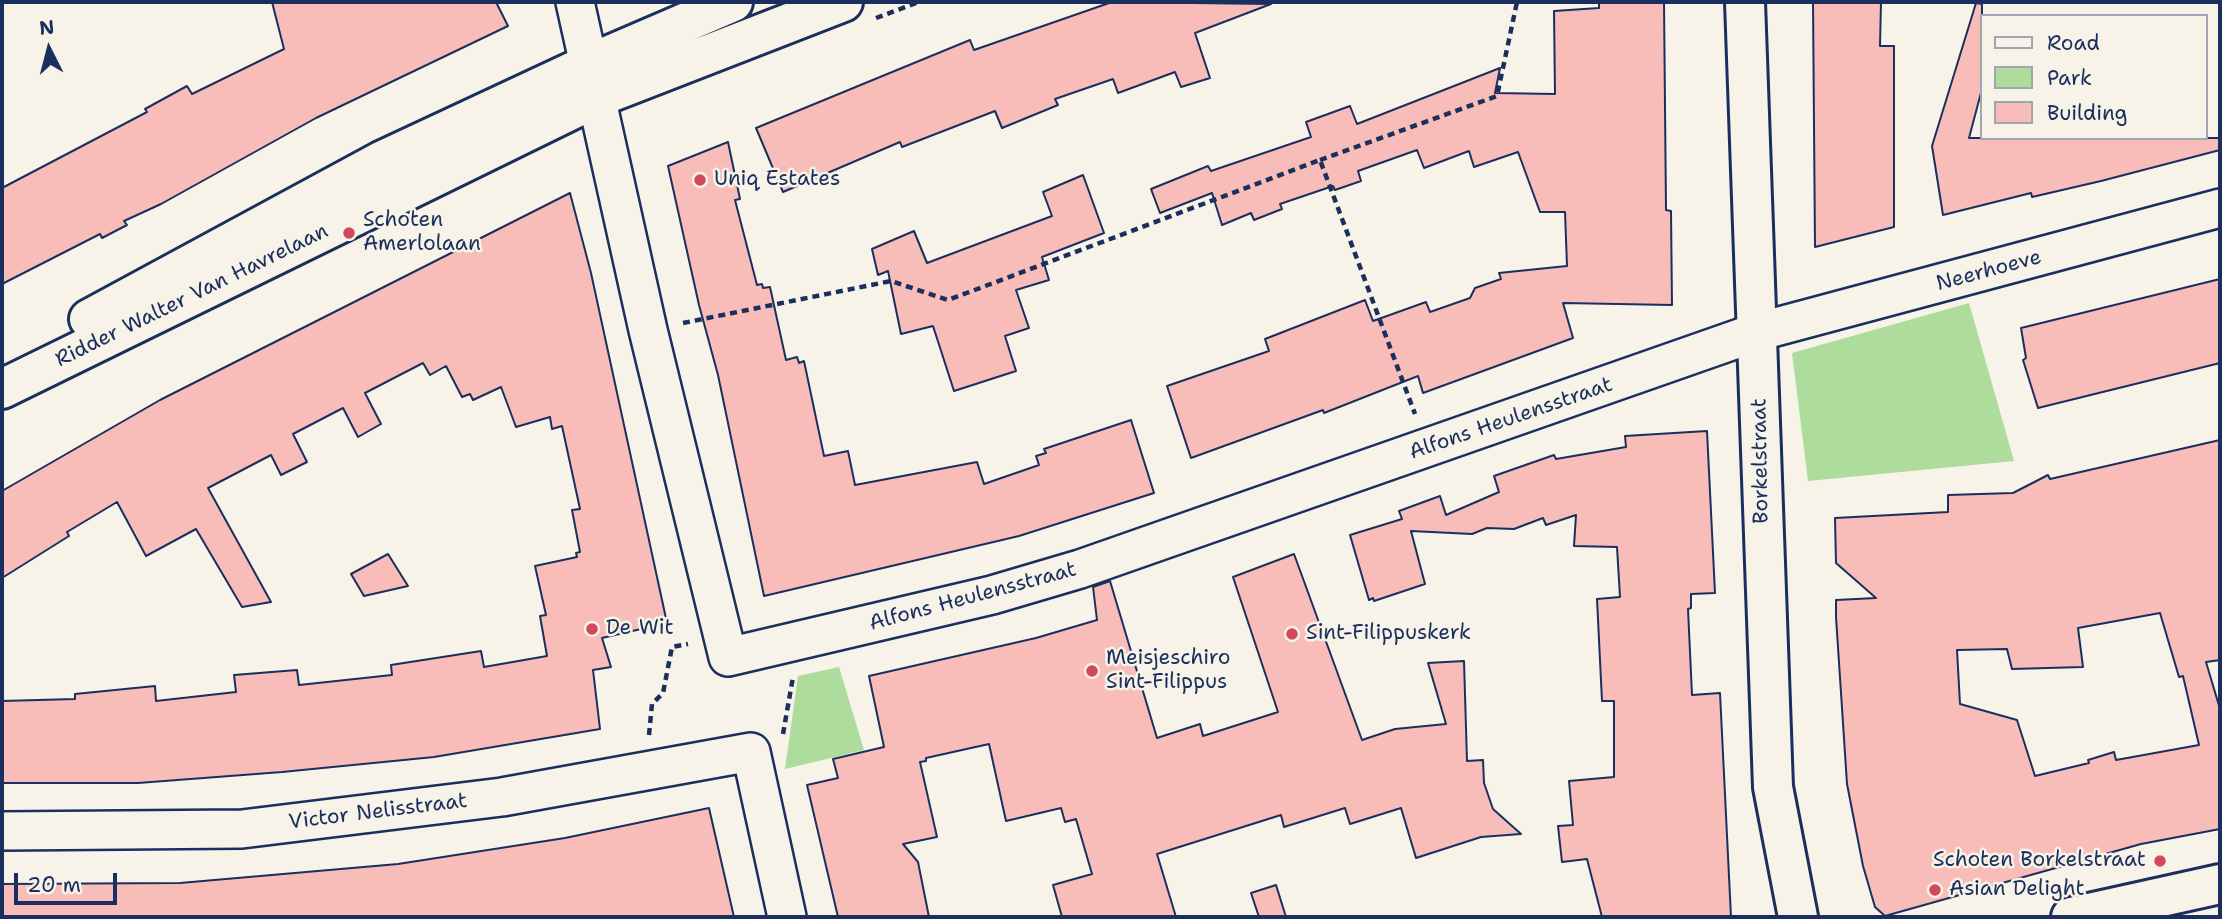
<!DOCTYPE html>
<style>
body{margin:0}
#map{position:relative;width:2222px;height:919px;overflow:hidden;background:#f7f3e8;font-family:"Shantell Sans",sans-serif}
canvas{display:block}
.frame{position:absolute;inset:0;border:4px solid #1b2f5e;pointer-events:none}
.legend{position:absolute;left:1980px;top:14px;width:228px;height:126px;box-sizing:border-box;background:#f7f3e8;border:2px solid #9fa5b1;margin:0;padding:9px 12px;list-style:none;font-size:21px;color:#1b2f5e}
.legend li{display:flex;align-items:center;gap:14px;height:35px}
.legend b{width:35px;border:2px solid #9fa5b1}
.north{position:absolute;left:14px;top:14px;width:70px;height:70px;-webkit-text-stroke:5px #f7f3e8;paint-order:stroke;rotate:354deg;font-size:19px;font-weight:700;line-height:28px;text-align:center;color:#1b2f5e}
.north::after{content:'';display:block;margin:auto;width:24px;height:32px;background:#1b2f5e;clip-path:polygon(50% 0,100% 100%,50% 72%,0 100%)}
.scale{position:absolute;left:14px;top:873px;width:103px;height:32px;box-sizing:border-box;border:4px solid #1b2f5e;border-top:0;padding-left:9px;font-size:21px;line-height:24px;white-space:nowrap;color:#1b2f5e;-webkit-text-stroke:5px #f7f3e8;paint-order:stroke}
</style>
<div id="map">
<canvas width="2222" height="919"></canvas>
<div class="frame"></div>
<ul class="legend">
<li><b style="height:9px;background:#f7f3e8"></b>Road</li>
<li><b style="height:19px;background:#addc9c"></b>Park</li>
<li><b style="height:19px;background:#f9bdb9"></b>Building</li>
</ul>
<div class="north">N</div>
<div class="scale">20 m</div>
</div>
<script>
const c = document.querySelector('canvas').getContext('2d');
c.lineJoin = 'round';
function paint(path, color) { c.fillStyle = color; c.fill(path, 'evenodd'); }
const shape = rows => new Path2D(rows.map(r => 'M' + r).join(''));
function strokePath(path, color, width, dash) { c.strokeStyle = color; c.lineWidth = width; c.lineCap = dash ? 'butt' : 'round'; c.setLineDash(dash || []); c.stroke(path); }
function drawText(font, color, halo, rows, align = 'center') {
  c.font = font + ' "Shantell Sans",sans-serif'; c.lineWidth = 5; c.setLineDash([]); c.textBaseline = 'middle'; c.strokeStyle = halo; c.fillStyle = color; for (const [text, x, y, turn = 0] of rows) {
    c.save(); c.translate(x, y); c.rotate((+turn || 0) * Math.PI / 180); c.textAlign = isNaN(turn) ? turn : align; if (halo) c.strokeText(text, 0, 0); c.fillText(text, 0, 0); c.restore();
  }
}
const green = shape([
 [1969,303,2014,461,1808,481,1792,353],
 [839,667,864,750,785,769,798,676]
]);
const building = shape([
 [272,2,496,2,508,26,316,118,161,204,124,221,127,225,102,238,100,234,2,284,2,188,147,112,145,109,187,86,192,94,284,49,272,2],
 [1112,2,1271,4,1195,33,1210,78,1181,87,1175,72,1118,93,1113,79,1055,99,1058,105,1002,128,995,111,902,147,900,142,783,192,756,128,970,40,974,50,1112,2],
 [1599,2,1664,2,1666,210,1671,211,1672,305,1563,303,1573,338,1423,393,1418,376,1324,413,1323,410,1191,458,1167,386,1269,351,1265,339,1365,300,1373,321,1426,302,1430,312,1470,298,1475,288,1501,279,1499,273,1567,266,1565,212,1540,212,1518,152,1474,167,1469,151,1424,168,1417,150,1358,171,1361,181,1335,190,1333,186,1280,204,1282,209,1254,220,1251,213,1222,225,1212,193,1160,213,1151,189,1208,166,1211,171,1311,137,1306,122,1350,106,1357,124,1500,68,1495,93,1555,94,1554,11,1599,8,1599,2],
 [1813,2,1881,2,1880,46,1894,46,1894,227,1815,247,1813,2],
 [1976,3,1982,4,1982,89,1969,138,2220,138,2220,150,2101,181,2032,197,2031,193,1943,215,1932,146,1976,3],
 [728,142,740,199,735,200,757,285,762,284,763,288,770,287,786,360,797,357,799,363,804,361,824,456,848,451,855,485,977,462,984,484,1039,465,1036,456,1046,453,1044,449,1131,420,1154,493,1019,536,764,596,718,375,699,305,668,166,728,142],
 [1083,175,1104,233,1042,257,1049,280,1016,290,1029,328,1005,336,1016,371,954,391,933,326,901,334,888,271,878,275,872,249,914,231,927,263,1052,216,1043,192,1083,175],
 [570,193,591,273,667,623,602,638,611,667,593,670,600,729,434,757,282,772,138,783,2,783,2,701,75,699,75,694,155,686,156,701,236,692,234,675,297,670,299,685,392,675,391,665,481,651,484,667,547,656,540,616,546,615,535,566,577,557,576,553,580,552,572,510,580,509,562,426,552,429,550,417,516,427,501,387,473,400,470,394,462,397,446,366,430,375,423,363,365,393,381,424,358,437,343,408,293,434,307,462,281,475,271,455,208,488,271,602,242,607,196,529,146,556,117,502,67,532,69,536,2,578,2,491,160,400,570,193],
 [2220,279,2220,363,2038,408,2023,360,2026,358,2021,328,2220,279],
 [1707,431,1715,593,1691,594,1691,608,1688,609,1692,695,1720,693,1731,917,1602,917,1587,859,1562,862,1558,826,1573,825,1569,781,1614,777,1614,701,1602,701,1597,599,1620,597,1617,547,1574,546,1576,515,1546,525,1543,518,1514,529,1487,528,1472,534,1411,531,1425,584,1374,601,1373,598,1369,600,1350,535,1402,519,1399,511,1440,496,1446,515,1499,492,1494,476,1554,455,1556,459,1626,447,1625,436,1707,431],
 [2220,440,2220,660,2206,662,2220,709,2220,829,2141,844,1885,916,1875,907,1863,866,1847,784,1836,617,1836,600,1876,598,1836,563,1835,518,1948,512,1948,495,2013,493,2048,475,2050,479,2220,440],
 [2160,613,2179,677,2183,676,2199,745,2116,760,2114,752,2088,760,2089,763,2035,776,2017,720,1960,704,1957,650,2007,649,2012,669,2083,667,2078,628,2160,613],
 [388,554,408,586,364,596,351,574,388,554],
 [1294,554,1362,740,1395,729,1446,724,1428,663,1464,661,1467,761,1483,760,1484,783,1493,809,1521,834,1481,837,1416,858,1401,808,1350,824,1345,808,1284,827,1281,815,1157,854,1176,917,1062,917,1053,885,1092,874,1076,819,1065,822,1061,808,1006,821,989,744,926,758,926,761,920,762,937,837,903,844,918,862,929,917,838,917,807,785,838,778,833,759,884,747,869,676,1036,638,1097,620,1093,587,1110,581,1157,738,1200,724,1203,736,1278,712,1233,577,1294,554],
 [709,808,734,917,2,917,2,884,180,883,398,864,565,838,709,808],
 [1276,885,1286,917,1259,917,1251,893,1276,885]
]);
const path = shape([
 [876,18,919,2],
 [1320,160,1497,96,1517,2],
 [683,323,891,281,948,300,1320,160,1415,414],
 [783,734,793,677],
 [649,735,652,704,663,693,672,647,688,644]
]);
const minor = shape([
 [575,2,648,330,728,657,992,595,1080,569,1757,332,2220,208],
 [2,831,242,829,502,797,751,752,787,917]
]);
const tertiary = shape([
 [1745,2,1773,787,1798,917],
 [2071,917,2220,884]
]);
const secondary = shape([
 [89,319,381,161,589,64,733,2],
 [2,389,596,98,843,2]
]);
const markers = [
 [700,180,7,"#d1495b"],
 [349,233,7,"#d1495b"],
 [592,629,7,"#d1495b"],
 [1292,634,7,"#d1495b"],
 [1092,671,7,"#d1495b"],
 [2160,861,7,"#d1495b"],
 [1935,890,7,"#d1495b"]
];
const poiNames = [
 ["Uniq Estates",714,180],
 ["Schoten",363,221],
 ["Amerlolaan",363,245],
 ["De Wit",606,629],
 ["Sint-Filippuskerk",1306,634],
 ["Meisjeschiro",1106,659],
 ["Sint-Filippus",1106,683],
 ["Schoten Borkelstraat",2146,861,"right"],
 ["Asian Delight",1949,890]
];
const streetNames = [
 ["Neerhoeve",1989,271,-15],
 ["Ridder Walter Van Havrelaan",192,296,-26],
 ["Alfons Heulensstraat",1511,419,-19],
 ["Borkelstraat",1761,461,-91],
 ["Alfons Heulensstraat",973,597,-15],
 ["Victor Nelisstraat",378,812,-7]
];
paint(green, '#addc9c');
paint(building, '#f9bdb9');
strokePath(building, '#1b2f5e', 2);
strokePath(minor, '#1b2f5e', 42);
strokePath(tertiary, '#1b2f5e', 44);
strokePath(secondary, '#1b2f5e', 44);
strokePath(path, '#1b2f5e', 4.5, [7, 5]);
strokePath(minor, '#f7f3e8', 37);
strokePath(tertiary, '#f7f3e8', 38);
strokePath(secondary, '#f7f3e8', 38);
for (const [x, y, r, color] of markers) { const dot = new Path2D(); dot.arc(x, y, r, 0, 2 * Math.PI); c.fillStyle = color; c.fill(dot); strokePath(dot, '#f7f3e8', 2.5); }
drawText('21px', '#1b2f5e', '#f7f3e8', poiNames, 'left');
drawText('21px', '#1b2f5e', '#f7f3e8', streetNames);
</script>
